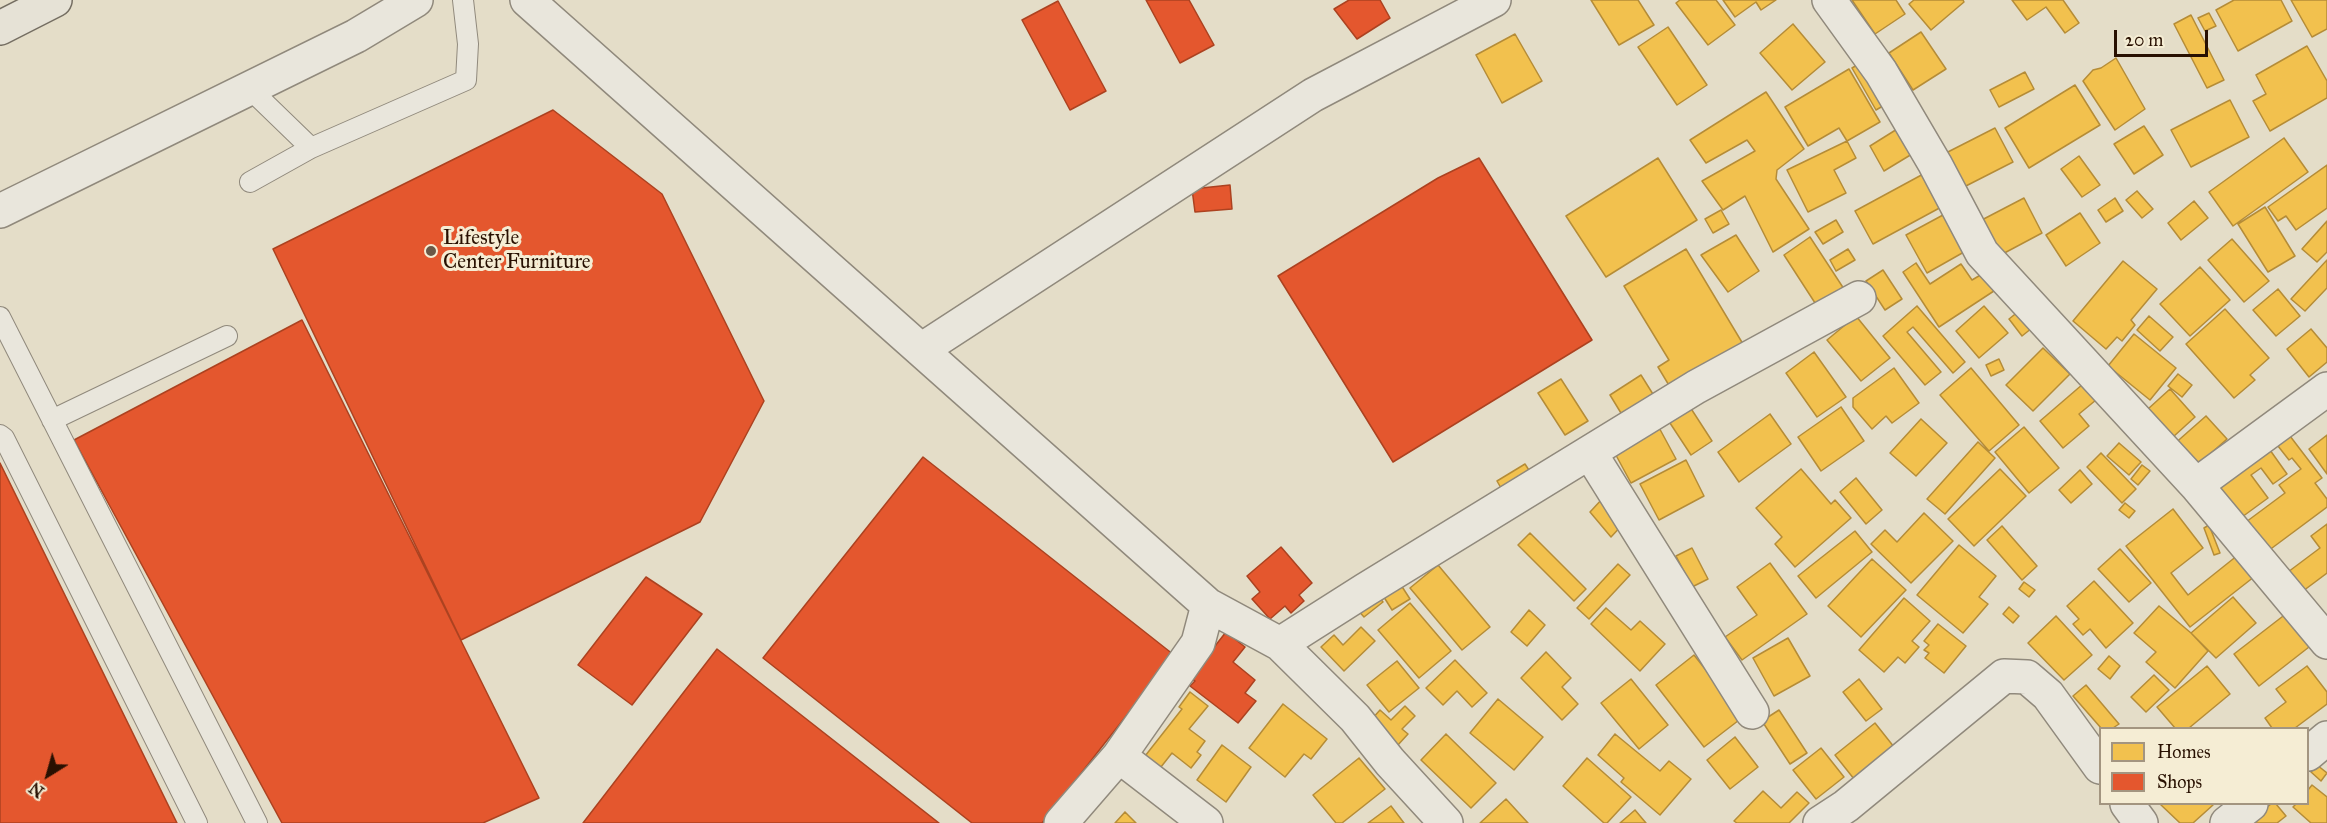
<!DOCTYPE html>
<style>
body{margin:0}
#map{position:relative;width:2327px;height:823px;overflow:hidden;background:#e4ddc8;font-family:"IM FELL Great Primer",serif}
canvas{display:block}
.legend{position:absolute;left:2099px;top:727px;width:210px;height:78px;box-sizing:border-box;background:#f5edd4;border:2px solid #a39580;margin:0;padding:8px 10px;list-style:none;font-size:18px;color:#281001}
.legend li{display:flex;align-items:center;gap:12px;height:30px}
.legend b{width:30px;border:2px solid #a39580}
.north{position:absolute;left:18px;top:745px;width:60px;height:60px;-webkit-text-stroke:4px #f5edd4;paint-order:stroke;rotate:217deg;font-size:16px;font-weight:700;line-height:24px;text-align:center;color:#281001}
.north::after{content:'';display:block;margin:auto;width:21px;height:27px;background:#281001;clip-path:polygon(50% 0,100% 100%,50% 72%,0 100%)}
.scale{position:absolute;left:2114px;top:30px;width:94px;height:27px;box-sizing:border-box;border:3px solid #281001;border-top:0;padding-left:8px;font-size:18px;line-height:21px;white-space:nowrap;color:#281001;-webkit-text-stroke:4px #f5edd4;paint-order:stroke}
</style>
<div id="map">
<canvas width="2327" height="823"></canvas>
<ul class="legend">
<li><b style="height:16px;background:#f2c14e"></b>Homes</li>
<li><b style="height:16px;background:#e4572e"></b>Shops</li>
</ul>
<div class="north">N</div>
<div class="scale">20 m</div>
</div>
<script>
const c = document.querySelector('canvas').getContext('2d');
c.lineJoin = 'round';
function paint(path, color) { c.fillStyle = color; c.fill(path, 'evenodd'); }
const shape = rows => new Path2D(rows.map(r => 'M' + r).join(''));
function strokePath(path, color, width, dash) { c.strokeStyle = color; c.lineWidth = width; c.lineCap = dash ? 'butt' : 'round'; c.setLineDash(dash || []); c.stroke(path); }
function drawText(font, color, halo, rows, align = 'center') {
  c.font = font + ' "IM FELL Great Primer",serif'; c.lineWidth = 6; c.setLineDash([]); c.textBaseline = 'middle'; c.strokeStyle = halo; c.fillStyle = color; for (const [text, x, y, turn = 0] of rows) {
    c.save(); c.translate(x, y); c.rotate((+turn || 0) * Math.PI / 180); c.textAlign = isNaN(turn) ? turn : align; if (halo) c.strokeText(text, 0, 0); c.fillText(text, 0, 0); c.restore();
  }
}
const homes = shape([
 [1591,0,1638,0,1654,25,1619,45,1591,0],
 [1680,0,1716,0,1735,25,1708,45,1676,3,1680,0],
 [1723,0,1776,0,1761,10,1756,2,1735,17,1723,0],
 [1852,0,1896,0,1905,14,1875,34,1852,0],
 [1914,0,1963,0,1964,2,1931,30,1909,4,1914,0],
 [2012,0,2063,0,2079,23,2065,33,2046,7,2027,20,2012,0],
 [2234,0,2281,0,2292,21,2238,51,2216,10,2234,0],
 [2291,0,2327,0,2327,29,2312,37,2291,0],
 [2209,13,2216,26,2205,31,2198,18,2209,13],
 [2191,15,2224,80,2207,88,2174,24,2191,15],
 [1793,24,1825,62,1792,90,1760,53,1793,24],
 [1668,27,1707,85,1677,105,1638,47,1668,27],
 [1921,32,1946,69,1913,90,1889,53,1921,32],
 [1515,34,1542,81,1502,103,1476,55,1515,34],
 [2307,46,2327,81,2327,98,2270,131,2253,101,2266,94,2256,75,2307,46],
 [2116,58,2145,109,2115,130,2083,81,2093,70,2101,68,2116,58],
 [1864,61,1888,103,1876,110,1852,68,1864,61],
 [1849,69,1880,122,1847,141,1839,128,1808,146,1785,107,1849,69],
 [2025,72,2034,89,1999,107,1990,90,2025,72],
 [2075,85,2100,125,2029,168,2005,128,2075,85],
 [1766,92,1804,149,1777,170,1776,179,1809,229,1773,252,1745,196,1723,210,1702,181,1755,151,1747,140,1706,163,1690,140,1766,92],
 [2230,100,2249,137,2191,167,2171,130,2230,100],
 [1902,126,1917,151,1884,171,1870,146,1902,126],
 [2144,126,2163,155,2134,174,2114,144,2144,126],
 [1995,128,2013,162,1958,190,1940,156,1995,128],
 [2284,138,2308,172,2233,226,2209,192,2284,138],
 [1847,141,1856,158,1834,170,1846,193,1808,212,1787,170,1847,141],
 [2079,156,2100,185,2082,197,2061,169,2079,156],
 [1658,158,1697,220,1606,277,1566,216,1658,158],
 [2327,165,2327,208,2296,230,2286,216,2278,221,2268,207,2327,165],
 [1927,172,1945,205,1873,244,1855,211,1927,172],
 [2137,191,2153,209,2142,218,2126,200,2137,191],
 [2024,198,2042,233,1995,258,1976,223,2024,198],
 [2115,198,2123,211,2106,222,2098,210,2115,198],
 [2194,201,2208,218,2181,240,2168,223,2194,201],
 [2265,207,2295,256,2268,272,2238,224,2265,207],
 [1721,210,1729,224,1713,233,1705,219,1721,210],
 [2080,213,2100,243,2066,266,2046,235,2080,213],
 [1943,215,1964,252,1927,273,1906,235,1943,215],
 [1836,220,1843,232,1823,244,1815,232,1836,220],
 [2327,221,2327,252,2317,262,2302,249,2327,221],
 [1736,235,1759,271,1728,292,1701,255,1736,235],
 [1810,237,1844,289,1817,306,1784,255,1810,237],
 [2232,239,2269,281,2244,302,2208,260,2232,239],
 [1686,249,1743,344,1670,387,1658,367,1669,360,1624,286,1686,249],
 [1848,249,1855,260,1836,271,1830,260,1848,249],
 [2327,260,2327,288,2305,311,2291,299,2327,260],
 [2123,261,2157,289,2131,320,2135,325,2122,341,2117,337,2106,349,2073,321,2123,261],
 [1916,263,1930,284,1961,264,1972,280,1989,270,2000,287,1939,327,1903,272,1916,263],
 [2200,267,2230,300,2190,336,2160,304,2200,267],
 [1883,270,1902,299,1885,310,1866,281,1883,270],
 [2278,289,2300,316,2276,336,2253,310,2278,289],
 [1917,306,1965,362,1953,373,1913,327,1907,332,1941,372,1925,385,1883,336,1917,306],
 [1984,306,2008,333,1979,358,1956,331,1984,306],
 [2024,307,2037,324,2022,336,2009,319,2024,307],
 [2225,309,2269,358,2250,375,2255,380,2234,398,2186,344,2225,309],
 [1856,316,1890,358,1861,381,1827,340,1856,316],
 [2149,316,2173,337,2160,351,2137,330,2149,316],
 [2311,329,2327,348,2327,362,2309,377,2287,349,2311,329],
 [2134,334,2176,368,2150,400,2108,366,2134,334],
 [2043,348,2070,374,2033,411,2006,385,2043,348],
 [1814,352,1846,397,1817,417,1786,373,1814,352],
 [1999,359,2004,370,1991,376,1986,365,1999,359],
 [1894,368,1919,403,1892,423,1886,416,1872,429,1853,407,1853,398,1894,368],
 [1971,368,2019,425,1989,451,1940,395,1971,368],
 [2178,374,2192,385,2182,397,2168,386,2178,374],
 [1641,375,1656,399,1624,418,1610,395,1641,375],
 [1561,379,1588,421,1565,435,1538,393,1561,379],
 [2083,384,2096,400,2079,414,2089,426,2063,448,2040,421,2083,384],
 [2170,389,2195,417,2173,437,2148,409,2170,389],
 [1690,407,1712,441,1691,455,1668,420,1690,407],
 [1841,407,1864,441,1821,471,1798,437,1841,407],
 [1770,414,1791,444,1739,482,1718,452,1770,414],
 [2206,416,2227,439,2192,470,2172,446,2206,416],
 [1921,419,1947,443,1916,476,1890,453,1921,419],
 [1656,422,1676,459,1631,483,1611,446,1656,422],
 [2024,427,2059,468,2029,493,1995,452,2024,427],
 [2327,435,2327,474,2309,449,2327,435],
 [2290,436,2322,478,2315,483,2327,499,2327,507,2268,551,2246,522,2285,493,2279,485,2301,469,2292,458,2289,460,2278,446,2290,436],
 [1978,442,1995,458,1945,514,1927,499,1978,442],
 [2119,443,2141,462,2129,475,2107,456,2119,443],
 [2265,443,2287,474,2273,484,2261,468,2251,475,2268,498,2242,517,2214,480,2265,443],
 [2101,453,2136,489,2122,503,2087,467,2101,453],
 [1686,460,1704,496,1659,520,1640,484,1686,460],
 [1525,464,1534,478,1505,495,1497,481,1525,464],
 [2142,465,2150,471,2138,485,2131,479,2142,465],
 [1801,469,1831,504,1835,500,1851,518,1795,567,1775,544,1782,537,1756,508,1801,469],
 [2000,469,2026,496,1974,546,1948,519,2000,469],
 [2080,470,2092,484,2071,503,2059,490,2080,470],
 [1856,478,1882,510,1866,524,1840,492,1856,478],
 [1603,498,1624,523,1611,537,1590,512,1603,498],
 [2125,503,2135,511,2129,518,2119,510,2125,503],
 [2173,509,2203,548,2171,573,2188,595,2243,551,2259,573,2190,627,2126,546,2173,509],
 [1924,513,1953,541,1911,583,1871,544,1885,530,1897,542,1924,513],
 [2327,524,2327,573,2299,594,2284,575,2320,548,2311,536,2327,524],
 [2209,525,2220,553,2214,555,2204,528,2209,525],
 [2002,526,2037,566,2022,580,1987,540,2002,526],
 [1855,531,1872,552,1816,598,1798,576,1855,531],
 [1530,533,1586,589,1574,601,1518,545,1530,533],
 [1959,545,1996,576,1979,597,1988,604,1963,633,1917,595,1959,545],
 [1692,548,1708,579,1692,587,1676,556,1692,548],
 [2120,549,2151,583,2129,602,2098,569,2120,549],
 [1872,559,1906,590,1861,637,1828,606,1872,559],
 [1770,563,1807,614,1742,660,1725,637,1757,615,1737,587,1770,563],
 [1618,564,1630,575,1589,619,1577,608,1618,564],
 [1438,565,1490,627,1462,650,1410,588,1438,565],
 [2094,581,2133,623,2106,648,2090,629,2083,635,2073,624,2079,619,2067,606,2094,581],
 [1399,582,1410,599,1392,610,1382,594,1399,582],
 [2024,582,2035,590,2029,597,2019,589,2024,582],
 [1375,592,1383,602,1364,617,1356,608,1375,592],
 [2233,597,2256,623,2216,658,2191,633,2233,597],
 [1904,598,1930,621,1912,641,1919,647,1905,663,1898,657,1884,672,1859,650,1904,598],
 [1410,603,1451,651,1419,678,1378,630,1410,603],
 [2159,606,2191,633,2208,651,2175,688,2146,662,2156,652,2134,633,2159,606],
 [2009,607,2019,616,2013,623,2003,614,2009,607],
 [1606,608,1631,630,1640,621,1665,644,1640,671,1591,624,1606,608],
 [1529,610,1545,625,1527,646,1511,632,1529,610],
 [2287,613,2318,640,2259,686,2234,654,2287,613],
 [2056,616,2092,655,2064,680,2028,643,2056,616],
 [1938,624,1966,646,1944,673,1925,658,1929,653,1924,650,1929,645,1924,641,1938,624],
 [1361,627,1375,641,1344,671,1321,647,1334,635,1343,645,1361,627],
 [1788,638,1810,676,1774,696,1753,658,1788,638],
 [1546,652,1571,678,1562,687,1578,704,1562,720,1521,678,1546,652],
 [1694,655,1743,717,1704,747,1656,685,1694,655],
 [2109,656,2120,666,2110,679,2098,669,2109,656],
 [1455,660,1487,693,1472,707,1457,691,1443,705,1426,688,1455,660],
 [1397,661,1419,688,1389,712,1367,685,1397,661],
 [2207,666,2230,694,2189,728,2175,728,2157,707,2207,666],
 [2307,666,2327,692,2327,704,2295,728,2272,728,2265,718,2286,702,2276,689,2307,666],
 [2154,675,2169,690,2146,712,2131,697,2154,675],
 [1631,679,1668,725,1639,749,1601,703,1631,679],
 [1859,679,1882,709,1866,721,1843,692,1859,679],
 [2086,685,2119,724,2113,728,2101,728,2073,696,2086,685],
 [1190,692,1208,706,1189,729,1205,741,1197,752,1201,755,1191,768,1172,753,1153,777,1138,765,1182,709,1179,707,1190,692],
 [1498,699,1543,737,1514,770,1470,733,1498,699],
 [1283,704,1327,739,1311,759,1304,754,1285,777,1249,748,1283,704],
 [1405,706,1415,716,1402,729,1408,734,1397,746,1371,720,1380,710,1391,720,1405,706],
 [1779,710,1807,753,1790,764,1762,721,1779,710],
 [1875,723,1898,752,1858,784,1835,755,1875,723],
 [1446,734,1496,783,1471,808,1421,760,1446,734],
 [1615,734,1660,771,1669,761,1691,779,1660,815,1621,782,1624,778,1598,755,1615,734],
 [1735,737,1758,767,1730,789,1707,760,1735,737],
 [1222,745,1251,767,1226,802,1197,780,1222,745],
 [1821,748,1844,777,1816,799,1793,770,1821,748],
 [1359,758,1385,789,1342,823,1336,823,1313,795,1359,758],
 [1587,758,1631,797,1607,823,1604,823,1563,786,1587,758],
 [2317,765,2327,773,2321,781,2311,772,2317,765],
 [2312,785,2327,797,2327,823,2311,823,2293,807,2296,804,2308,804,2308,790,2312,785],
 [1763,791,1781,808,1797,792,1809,803,1789,823,1737,823,1734,821,1763,791],
 [1506,799,1528,823,1480,823,1506,799],
 [2160,804,2212,804,2213,805,2193,823,2180,823,2160,804],
 [2271,804,2276,804,2286,816,2277,823,2247,823,2271,804],
 [1391,806,1404,823,1368,823,1391,806],
 [1635,810,1646,823,1620,823,1635,810],
 [1125,812,1136,823,1115,823,1125,812]
]);
const shops = shape([
 [1146,0,1189,0,1214,45,1180,63,1146,0],
 [1349,0,1380,0,1390,18,1357,39,1334,9,1349,0],
 [1058,1,1106,91,1070,110,1022,20,1058,1],
 [553,110,662,194,764,401,700,522,461,640,273,249,553,110],
 [1479,158,1592,340,1393,462,1278,276,1438,178,1479,158],
 [1230,185,1232,209,1195,212,1192,189,1230,185],
 [302,320,539,798,483,823,282,823,74,440,302,320],
 [923,457,1174,655,1042,823,972,823,763,658,923,457],
 [0,463,177,823,0,823,0,463],
 [1281,547,1312,583,1299,595,1304,601,1291,613,1285,606,1270,619,1252,599,1260,592,1247,576,1281,547],
 [646,577,702,614,632,705,578,665,646,577],
 [1226,632,1245,647,1233,662,1255,680,1245,693,1256,701,1238,723,1190,686,1195,681,1190,678,1226,632],
 [717,649,939,823,583,823,717,649]
]);
const lane = shape([
 [249,88,311,148,466,80,468,44,463,0],
 [250,182,311,148],
 [0,317,257,823],
 [52,420,227,336],
 [0,435,4,438,197,823]
]);
const street = shape([
 [527,0,1208,605,1280,644,1355,718,1390,762,1446,823],
 [1829,0,1881,72,1935,164,1982,253,2196,485,2327,642],
 [0,211,356,36,416,0],
 [921,350,1313,95,1494,0],
 [1590,453,1752,712],
 [2196,485,2327,389],
 [1280,644,1365,590,1696,387,1859,298],
 [2308,754,2327,738],
 [1119,756,1206,823],
 [2127,804,2141,823],
 [1061,823,1119,756,1198,643,1208,605],
 [1820,823,1846,806,2004,676,2027,677,2048,695,2100,767],
 [2227,823,2251,804]
]);
const primary = shape([
 [0,28,55,0]
]);
const markers = [
 [431,251,6,"#6a5847"]
];
const poiNames = [
 ["Lifestyle",443,239],
 ["Center Furniture",443,263]
];
paint(homes, '#f2c14e');
strokePath(homes, '#b58c37', 1.5);
paint(shops, '#e4572e');
strokePath(shops, '#ac4220', 1.5);
strokePath(lane, '#90897c', 22);
strokePath(street, '#90897c', 36);
strokePath(primary, '#756e62', 36);
strokePath(lane, '#e9e6dc', 20);
strokePath(street, '#e9e6dc', 33);
strokePath(primary, '#e6e2d6', 33);
for (const [x, y, r, color] of markers) { const dot = new Path2D(); dot.arc(x, y, r, 0, 2 * Math.PI); c.fillStyle = color; c.fill(dot); strokePath(dot, '#f5edd4', 2); }
drawText('21px', '#281001', '#f5edd4', poiNames, 'left');
</script>
